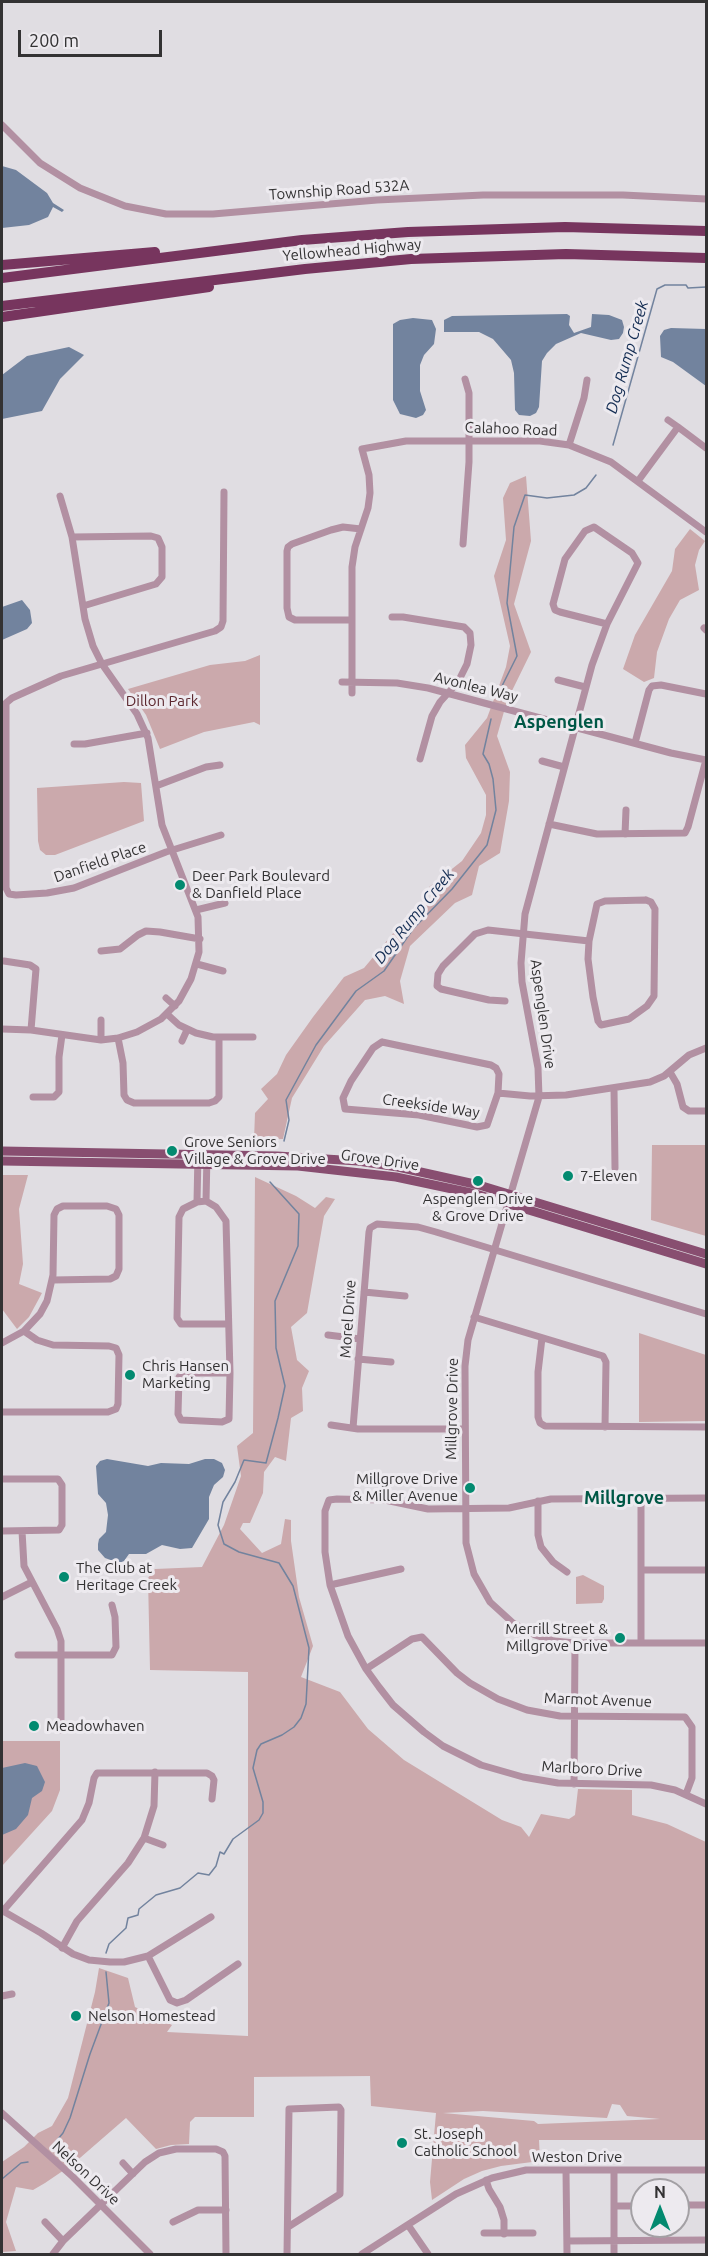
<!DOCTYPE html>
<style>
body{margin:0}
#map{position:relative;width:708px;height:2256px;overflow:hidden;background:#e0dde2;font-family:Ubuntu,sans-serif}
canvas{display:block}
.frame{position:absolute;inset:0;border:3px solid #333233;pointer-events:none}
.north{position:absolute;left:630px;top:2178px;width:60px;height:60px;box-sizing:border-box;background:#edeaef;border:2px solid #a3a0a4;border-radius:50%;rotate:0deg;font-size:16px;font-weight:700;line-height:24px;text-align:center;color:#333233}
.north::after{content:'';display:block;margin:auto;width:21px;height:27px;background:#038a70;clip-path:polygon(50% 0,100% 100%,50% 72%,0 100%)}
.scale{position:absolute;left:18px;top:30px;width:144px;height:27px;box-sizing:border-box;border:3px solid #333233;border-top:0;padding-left:8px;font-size:18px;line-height:21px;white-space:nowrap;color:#333233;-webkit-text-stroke:4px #edeaef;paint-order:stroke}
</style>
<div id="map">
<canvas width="708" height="2256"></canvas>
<div class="frame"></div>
<div class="north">N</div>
<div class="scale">200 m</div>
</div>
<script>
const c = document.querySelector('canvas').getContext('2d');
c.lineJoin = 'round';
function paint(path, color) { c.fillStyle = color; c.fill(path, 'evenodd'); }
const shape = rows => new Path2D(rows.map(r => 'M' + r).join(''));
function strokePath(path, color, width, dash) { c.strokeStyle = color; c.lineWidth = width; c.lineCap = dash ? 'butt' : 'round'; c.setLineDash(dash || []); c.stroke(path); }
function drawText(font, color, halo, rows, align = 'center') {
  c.font = font + ' Ubuntu,sans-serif'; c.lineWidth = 6; c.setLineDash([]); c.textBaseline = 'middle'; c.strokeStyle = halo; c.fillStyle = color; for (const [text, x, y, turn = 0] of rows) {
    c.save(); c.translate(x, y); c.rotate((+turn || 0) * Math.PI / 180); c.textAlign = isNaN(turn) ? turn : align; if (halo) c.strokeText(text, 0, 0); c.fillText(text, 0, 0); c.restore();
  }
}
const green = shape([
 [526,476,531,541,514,604,531,652,507,701,497,736,510,772,509,801,500,853,479,866,472,895,455,903,410,946,400,981,404,1004,385,996,365,1000,324,1046,292,1098,283,1139,254,1140,255,1113,268,1099,261,1089,277,1074,286,1055,313,1017,344,977,364,968,406,918,436,898,429,887,462,861,481,833,486,815,486,795,466,758,465,745,487,718,506,667,510,646,494,576,506,540,503,498,510,483],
 [690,529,705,541,699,550,695,565,699,590,680,600,669,619,657,652,654,678,644,682,623,669,635,635,672,571,675,549],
 [260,655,260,725,254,722,204,732,160,749,146,715,128,689,210,665,245,661],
 [124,782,141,783,144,821,55,855,46,855,40,850,38,841,37,788],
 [652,1145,706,1145,706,1236,651,1220],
 [2,1175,28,1175,19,1209,23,1264,19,1284,42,1293,29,1317,17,1329,2,1309],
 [255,1177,296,1196,315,1208,326,1197,335,1199,324,1216,307,1313,291,1327,297,1360,309,1371,302,1388,303,1411,291,1418,286,1461,275,1457,264,1472,263,1493,250,1523,243,1523,240,1529,262,1553,281,1544,285,1519,291,1520,291,1541,299,1597,313,1646,301,1677,340,1692,368,1729,404,1760,502,1820,521,1827,529,1837,541,1814,569,1819,575,1815,578,1789,632,1790,632,1815,667,1824,706,1842,706,2140,539,2140,540,2161,501,2166,482,2171,464,2179,432,2200,430,2182,436,2113,371,2106,370,2076,254,2077,254,2117,195,2117,190,2122,189,2144,171,2145,156,2149,126,2118,73,2164,45,2183,33,2190,16,2187,6,2222,16,2251,2,2252,2,2162,24,2147,38,2133,52,2126,68,2098,95,1992,99,1968,128,1978,135,2007,172,2025,167,2032,248,2036,248,1672,150,1670,148,1578,155,1569,202,1567,224,1525,241,1476,237,1446,253,1433],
 [612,2104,620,2105,627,2116,660,2119,538,2124,534,2121,443,2113,483,2111,607,2118],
 [639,1333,706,1355,706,1421,639,1422],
 [583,1575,604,1586,604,1599,602,1603,576,1604,576,1577],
 [2,1741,60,1741,60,1790,52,1811,2,1866]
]);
const water = shape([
 [2,166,16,170,47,193,53,203,64,210,62,212,53,207,48,217,29,225,2,228],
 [567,314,570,316,569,325,574,333,591,327,592,314,609,315,622,320,624,327,623,333,619,339,611,340,581,333,556,344,547,353,542,361,539,407,536,413,530,416,519,415,515,410,514,373,511,360,493,339,479,332,444,332,444,320,452,316],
 [413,318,432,320,436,329,434,344,424,355,420,365,420,391,426,410,423,415,416,418,400,414,393,400,393,324,400,320],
 [671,328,706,329,706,386,673,362,661,357,660,336,664,330],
 [69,347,84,355,60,379,42,411,2,419,2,375,27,356],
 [22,600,30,610,32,623,27,629,2,640,2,607],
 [107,1459,148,1466,161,1463,189,1464,205,1459,214,1459,222,1463,225,1470,223,1477,214,1485,209,1497,209,1519,192,1548,180,1549,162,1545,146,1554,129,1554,124,1561,119,1563,105,1558,98,1550,98,1544,99,1539,106,1532,108,1515,106,1503,98,1494,96,1466,100,1461],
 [25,1763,37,1766,45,1782,42,1791,32,1798,28,1815,16,1829,2,1835,2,1768]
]);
const stream = shape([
 [613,445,657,289,665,285,686,285,688,288,706,287],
 [499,692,517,656,507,603,514,527,525,495,547,498,574,495,586,488,596,475],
 [284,1141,289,1120,286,1100,316,1045,356,991,384,971,413,929,452,889,487,845,496,810,493,779,489,764,483,754,491,719],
 [106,1953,109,1944,126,1928,128,1918,138,1915,139,1909,156,1895,180,1888,198,1873,209,1875,216,1866,220,1852,224,1854,233,1839,259,1820,263,1813,263,1802,253,1768,257,1750,261,1744,282,1735,294,1727,301,1718,306,1704,309,1648,293,1586,279,1563,239,1552,224,1544,218,1525,223,1502,235,1482,244,1460,266,1463,278,1418,285,1386,276,1348,275,1301,298,1246,299,1214,270,1182],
 [53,2145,63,2133,70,2118,90,2054,109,2003,106,1972],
 [2,2179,21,2163,28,2162]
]);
const minor = shape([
 [2,125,40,163,80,188,125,206,166,214,213,214,377,200,483,195,623,195,706,199],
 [668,420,678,427],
 [569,445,584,398,587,380],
 [362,449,406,441,540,441,569,445,611,462,706,532],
 [638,481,678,427,706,448],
 [72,537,151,536,158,538,162,547,162,577,156,584,83,606],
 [463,544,469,462,469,393,465,379],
 [392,617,403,617,464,627,470,633,471,645,467,664,458,682,440,702,432,716,420,759],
 [352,620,295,620,289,617,287,608,287,551,288,547,292,544,331,530,343,527,361,529],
 [607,624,560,612,555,610,553,604,565,559,585,531,594,527,632,553,638,563,607,624,592,665,525,914,521,963,522,982,538,1068,539,1097,468,1340,465,1366,466,1543,474,1574,490,1602,513,1623,535,1635,554,1641,575,1643,706,1643],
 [704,628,706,630],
 [558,680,585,687],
 [342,682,397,683,428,688,671,753,706,760],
 [352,693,352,567,355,547,368,508,370,493,369,475,362,449],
 [635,743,649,690,652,686,661,685,706,694],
 [74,744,85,744,147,733],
 [542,761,564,767],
 [156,786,206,767,220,765],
 [549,824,597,834,685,833,688,827,706,760],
 [625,834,626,810],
 [221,835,166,852,74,888,47,893,16,895,9,894,6,888,6,703,12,698,61,676,215,631,221,627,223,621,224,492],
 [646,900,651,902,655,909,654,996,647,1006,629,1019,601,1025,598,1021,593,997,588,959,589,941,597,904,605,901,646,900],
 [196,910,225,903],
 [101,951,120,949,138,935,146,931,160,932,200,939],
 [4,961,30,965,36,969,31,1030],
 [197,964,223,971],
 [166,998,175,1006],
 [505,1001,489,1000,441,989,437,986,438,974,443,966,475,934,488,930,589,941],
 [167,1014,179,1025,196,1033,213,1037,253,1037],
 [101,1020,101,1040],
 [2,1029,31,1030,101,1040,118,1038,137,1032,161,1019,179,1001,191,979,199,952,198,917,162,825,148,738,137,714,102,664,93,646,85,619,72,537,60,496],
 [118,1038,123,1063,124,1095,127,1100,134,1103,209,1103,215,1101,219,1097,219,1037],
 [182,1041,187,1030],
 [382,1042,491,1065,496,1068,499,1074,498,1093,487,1125,477,1127,419,1115,345,1109,343,1098,351,1081,373,1048,382,1042],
 [670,1072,677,1084,683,1107,689,1111,706,1111],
 [614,1088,615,1168],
 [498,1093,530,1096,566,1095,650,1082,664,1076,689,1055,706,1048],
 [33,1097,54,1097,59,1092,59,1057,62,1035],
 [206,1201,207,1155],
 [197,1202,198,1154],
 [364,1292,405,1296],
 [474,1317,603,1356,606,1362,605,1427],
 [228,1324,181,1324,177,1318,179,1217,183,1209,197,1202,206,1201,216,1207,226,1221,230,1373,229,1419,222,1422,181,1420,178,1414,179,1377,185,1373,230,1373],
 [328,1335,360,1339],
 [542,1338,538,1372,538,1417,540,1423,545,1426,706,1427],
 [2,1343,24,1331,40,1314,47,1301,53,1275,54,1215,57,1209,63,1206,107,1206,116,1209,119,1215,119,1269,116,1276,110,1279,53,1280],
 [358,1359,391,1362],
 [2,1412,108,1412,116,1409,118,1404,119,1355,116,1348,109,1346,53,1345,37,1340,24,1331],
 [331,1425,358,1429,465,1429],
 [353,1428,369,1232,370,1228,377,1224,418,1227,436,1232,706,1314],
 [2,1479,58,1479,62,1485,62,1525,59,1530,2,1531],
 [706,1498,551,1499,509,1508,428,1509,385,1500,337,1499,329,1500,325,1511,325,1552,330,1585,348,1636,366,1669,379,1687,393,1705,424,1732,443,1746,481,1765,523,1777,558,1783,651,1785,675,1790,706,1804],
 [538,1501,538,1535,541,1547,553,1562,567,1572],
 [22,1531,24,1566,57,1629,61,1641,61,1730],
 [641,1570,706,1570],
 [330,1585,401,1569],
 [2,1597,32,1582],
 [641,1643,641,1498],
 [18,1655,112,1655,116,1647,115,1617,112,1605],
 [366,1669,412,1639,422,1637,457,1673,470,1683,498,1699,527,1710,560,1716,685,1717,692,1727,692,1778,686,1794],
 [574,1784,575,1643],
 [144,1838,163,1845],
 [3,1911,41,1933,73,1954,89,1960,110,1962,124,1962,148,1956,211,1917],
 [2,1912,82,1820,89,1803,94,1778,97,1773,207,1773,212,1776,214,1780,212,1799],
 [62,1948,77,1921,128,1863,144,1838,154,1806,155,1772],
 [148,1956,170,2000,177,2003,186,2000,238,1964],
 [2,1996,12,1994],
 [2,2113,73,2177,150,2254],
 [123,2163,133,2174],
 [566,2170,567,2254],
 [486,2180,489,2189,500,2207,504,2220,504,2234],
 [678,2205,706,2205],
 [614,2206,642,2206],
 [45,2222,63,2241],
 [173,2222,198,2210,226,2210],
 [408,2225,428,2254],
 [484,2233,533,2233],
 [567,2241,706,2240],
 [53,2254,63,2241,145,2162,159,2153,176,2149,216,2149,223,2152,225,2156,226,2254],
 [287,2254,289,2109,339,2107,341,2110,340,2194,288,2227],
 [362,2254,456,2194,492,2178,526,2170,706,2170],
 [614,2254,614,2170]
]);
const major = shape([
 [2,1151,277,1156,358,1161,398,1167,479,1185,706,1254],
 [2,1161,298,1166,396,1177,476,1194,706,1264]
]);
const highway = shape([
 [2,265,155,252],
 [2,278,302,240,408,232,565,227,706,231],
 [2,306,305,269,411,259,566,254,706,258],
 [2,317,209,287]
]);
const markers = [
 [180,885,6,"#038a70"],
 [172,1151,6,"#038a70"],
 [568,1176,6,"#038a70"],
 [478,1181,6,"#038a70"],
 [130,1375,6,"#038a70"],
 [470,1488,6,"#038a70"],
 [64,1577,6,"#038a70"],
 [620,1638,6,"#038a70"],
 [34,1726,6,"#038a70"],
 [76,2016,6,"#038a70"],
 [402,2143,6,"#038a70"]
];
const streetNames = [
 ["Township Road 532A",339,190,-4],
 ["Yellowhead Highway",352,250,-5],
 ["Calahoo Road",511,429,2],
 ["Avonlea Way",476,687,14],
 ["Danfield Place",100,862,-19],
 ["Aspenglen Drive",543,1014,82],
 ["Creekside Way",431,1106,8],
 ["Grove Drive",380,1160,8],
 ["Morel Drive",348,1319,-86],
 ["Millgrove Drive",452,1409,-89],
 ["Marmot Avenue",598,1700,2],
 ["Marlboro Drive",592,1769,3],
 ["Weston Drive",577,2157],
 ["Nelson Drive",86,2173,43]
];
const parkNames = [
 ["Dillon Park",162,701]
];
const poiNames = [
 ["Deer Park Boulevard",192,876],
 ["& Danfield Place",192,893],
 ["Grove Seniors",184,1142],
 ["Village & Grove Drive",184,1159],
 ["7-Eleven",580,1176],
 ["Aspenglen Drive",478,1199,"center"],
 ["& Grove Drive",478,1216,"center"],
 ["Chris Hansen",142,1366],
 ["Marketing",142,1383],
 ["Millgrove Drive",458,1479,"right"],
 ["& Miller Avenue",458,1496,"right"],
 ["The Club at",76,1568],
 ["Heritage Creek",76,1585],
 ["Merrill Street &",608,1629,"right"],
 ["Millgrove Drive",608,1646,"right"],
 ["Meadowhaven",46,1726],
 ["Nelson Homestead",88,2016],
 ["St. Joseph",414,2134],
 ["Catholic School",414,2151]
];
const waterNames = [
 ["Dog Rump Creek",627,357,-74],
 ["Dog Rump Creek",414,916,-51]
];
const quarterNames = [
 ["Aspenglen",559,722],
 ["Millgrove",624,1498]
];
paint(green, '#cba9ac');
paint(water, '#72839e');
strokePath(stream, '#72839e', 1.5);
strokePath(minor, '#b290a2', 7);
strokePath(major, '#884e70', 9);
strokePath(highway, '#77355e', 10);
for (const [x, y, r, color] of markers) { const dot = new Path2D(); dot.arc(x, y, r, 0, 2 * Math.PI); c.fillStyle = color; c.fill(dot); strokePath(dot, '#edeaef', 2); }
drawText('15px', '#333233', '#edeaef', streetNames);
drawText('15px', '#5c282f', '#edeaef', parkNames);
drawText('15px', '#333233', '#edeaef', poiNames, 'left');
drawText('italic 16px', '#132c52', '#edeaef', waterNames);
drawText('bold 18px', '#005846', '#edeaef', quarterNames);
</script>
